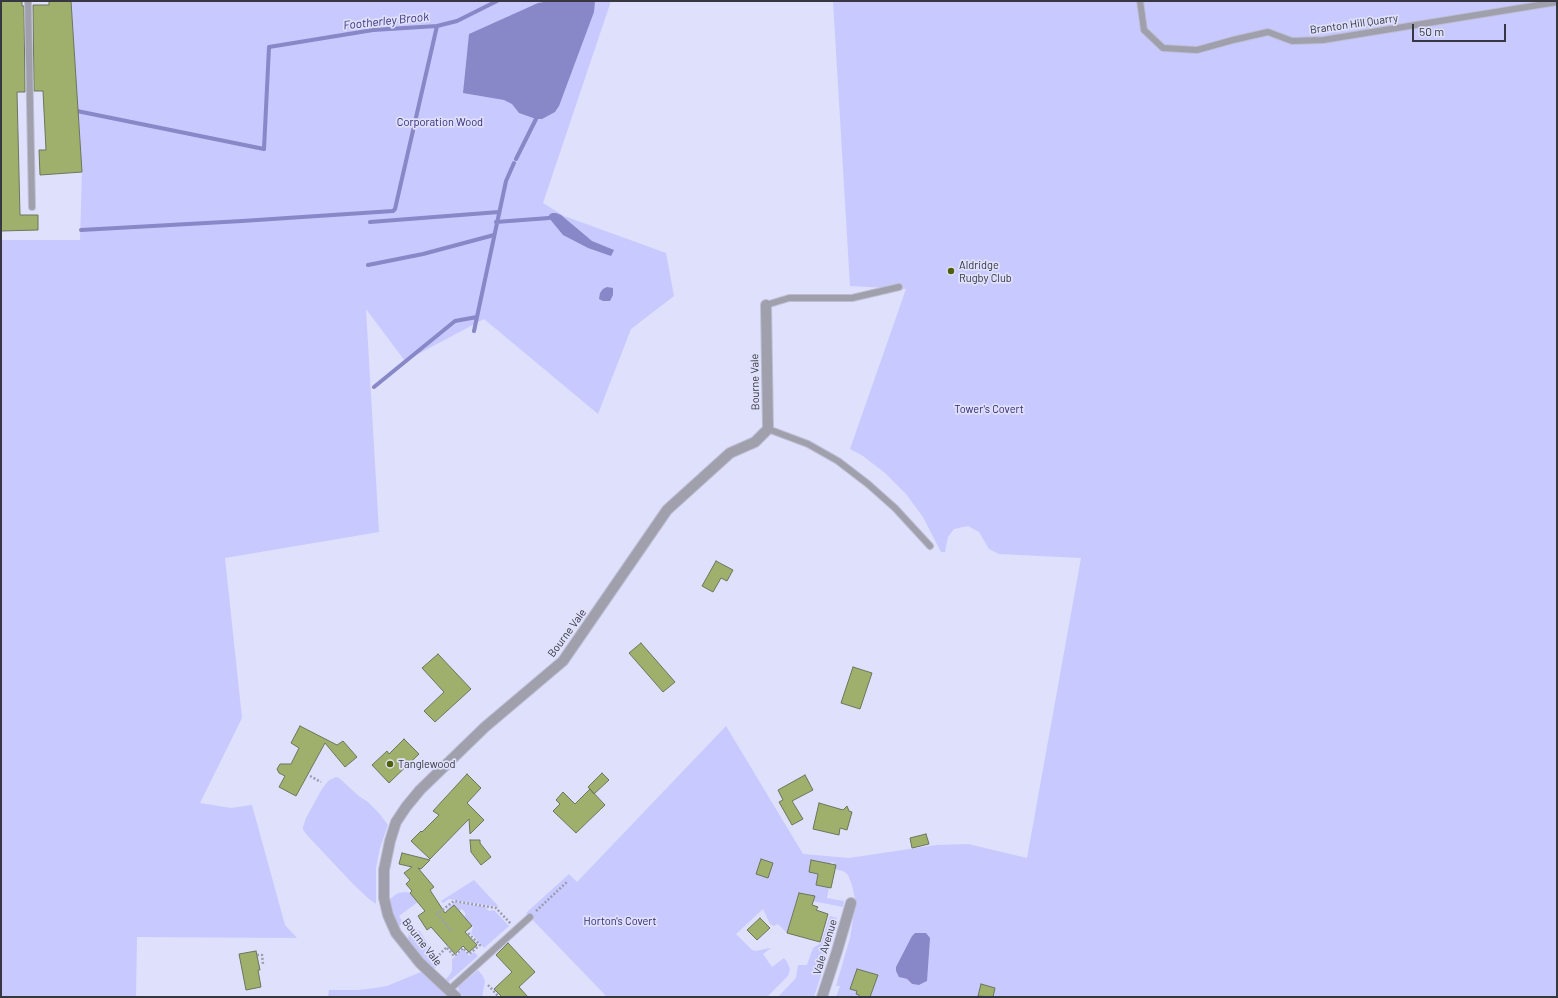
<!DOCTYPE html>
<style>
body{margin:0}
#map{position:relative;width:1558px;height:998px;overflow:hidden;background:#dfe0fb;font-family:Barlow,sans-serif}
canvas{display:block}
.frame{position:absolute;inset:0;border:2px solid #363741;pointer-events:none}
.scale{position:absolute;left:1412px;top:24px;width:94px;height:18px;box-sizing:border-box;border:2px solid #363741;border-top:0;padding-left:5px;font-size:12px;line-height:14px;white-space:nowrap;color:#363741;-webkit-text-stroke:3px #dfe0fb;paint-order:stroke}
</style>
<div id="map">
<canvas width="1558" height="998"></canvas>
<div class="frame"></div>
<div class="scale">50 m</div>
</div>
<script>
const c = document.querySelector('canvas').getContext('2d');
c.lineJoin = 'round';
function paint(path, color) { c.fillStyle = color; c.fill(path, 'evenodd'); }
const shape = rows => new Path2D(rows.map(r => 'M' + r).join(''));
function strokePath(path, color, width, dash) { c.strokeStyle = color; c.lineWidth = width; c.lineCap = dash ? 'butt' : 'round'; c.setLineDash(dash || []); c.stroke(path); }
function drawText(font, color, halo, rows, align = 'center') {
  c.font = font + ' Barlow,sans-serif'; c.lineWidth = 3.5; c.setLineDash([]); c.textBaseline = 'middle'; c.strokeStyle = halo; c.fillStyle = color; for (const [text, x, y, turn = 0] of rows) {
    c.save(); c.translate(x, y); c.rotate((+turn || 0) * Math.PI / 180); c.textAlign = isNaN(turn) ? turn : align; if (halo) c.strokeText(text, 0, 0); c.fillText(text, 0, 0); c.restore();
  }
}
const green = shape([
 [71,1,611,1,543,203,564,216,666,253,674,296,631,329,598,414,484,319,405,361,366,309,379,532,225,558,242,718,200,803,231,808,252,805,285,925,297,938,137,937,136,997,1,997,1,240,80,240,82,172],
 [833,1,1557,1,1557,997,836,997,840,986,836,986,850,938,853,919,853,904,855,899,852,885,848,875,843,871,835,869,835,865,833,862,831,862,830,864,809,872,818,874,816,884,829,888,827,898,844,901,843,907,797,898,787,933,778,924,774,926,770,924,763,909,736,934,752,950,756,951,770,948,771,948,763,954,772,967,784,958,787,962,790,969,788,976,767,997,607,997,526,913,569,874,577,882,726,726,803,854,849,858,936,845,968,844,1027,858,1081,558,999,554,989,549,979,532,968,526,954,529,948,537,945,552,941,552,923,517,906,494,885,473,863,456,850,449,906,289,850,286],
 [915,933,923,934,926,982,919,985,911,984,907,979,901,978],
 [336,777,339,778,360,797,368,802,379,813,388,825,380,848,376,868,376,904,369,899,353,884,306,834,303,829,303,827,306,818,322,789,328,781],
 [474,880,499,907,449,899,443,903,441,901],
 [406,892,410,893,418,902,399,916,404,924,397,926,387,901,398,893],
 [455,902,485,907,489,911,494,910,509,926,484,948,471,933,473,927,464,917,466,914,462,909,459,911,454,905,447,911,446,910],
 [830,916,837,918,826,960,814,997,778,997,796,978,798,965,807,965,813,948,821,943],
 [413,929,415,929,420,931,438,961,438,965,435,968,431,969,408,940,409,932],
 [462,950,464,950,469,956,474,952,478,956,447,983,443,981,448,977,452,971,452,959],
 [478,970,483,976,485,982,482,997,464,997,459,992,458,987],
 [421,972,424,972,451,997,328,997,329,990,358,990,375,988,387,986]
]);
const water = shape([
 [550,1,595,1,594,12,559,106,555,112,542,119,536,119,519,113,512,104,504,100,463,93,469,34,538,3],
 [552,213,556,213,561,215,592,241,614,250,611,256,588,248,563,235,549,218,549,215],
 [607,287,613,288,613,295,610,301,603,301,599,299,600,293,603,289],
 [915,933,926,933,930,938,927,981,919,985,912,984,907,979,899,977,896,971,896,967,912,936]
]);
const stream = shape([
 [77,111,264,149,269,47,373,30,437,26,457,21,497,1],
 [516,159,536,119],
 [370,222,499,212],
 [496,222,549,218],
 [81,230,242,221,393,211,395,209,437,26],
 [368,265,423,254,494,235],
 [474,331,506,181,514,163],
 [374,387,455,321,477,317]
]);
const building = shape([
 [1,1,22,1,22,6,24,6,25,92,17,92,20,215,38,215,38,230,1,231,1,1],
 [49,1,71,1,82,172,40,175,39,150,46,150,43,91,34,91,33,5,49,5,49,1],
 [716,561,733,570,727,581,721,578,713,592,702,586,716,561],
 [641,643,675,682,663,692,629,653,641,643],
 [438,654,471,689,435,722,424,711,444,692,422,668,438,654],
 [853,667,872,673,860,709,841,703,853,667],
 [300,726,337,745,343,741,357,757,345,767,325,743,296,796,279,787,285,776,279,773,277,769,280,764,291,764,299,748,291,743,300,726],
 [404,739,419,754,389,783,372,765,387,751,389,754,404,739],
 [602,773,609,780,594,794,588,787,602,773],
 [467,774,481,788,467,803,484,820,470,834,469,819,430,859,411,841,421,831,422,832,439,815,433,811,467,774],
 [805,775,813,790,792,801,803,819,792,825,779,802,783,800,778,790,805,775],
 [590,789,605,805,576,833,553,811,560,804,556,800,563,792,575,804,590,789],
 [819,803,843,810,847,806,849,811,852,812,847,830,840,828,839,835,813,829,819,803],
 [926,834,929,844,912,848,910,838,926,834],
 [470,840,480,840,480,843,491,857,481,865,471,852,470,840],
 [402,853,430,860,421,869,418,868,434,887,430,890,445,913,454,905,472,926,465,932,477,945,469,952,463,946,455,954,431,927,427,930,418,916,425,911,410,893,412,891,406,884,410,880,404,873,412,867,399,864,402,853],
 [761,859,773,863,768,878,756,874,761,859],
 [811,860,836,865,831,888,816,885,818,874,809,872,811,860],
 [799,893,815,896,812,905,818,907,816,910,828,914,820,942,787,933,799,893],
 [760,918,770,928,757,940,747,930,760,918],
 [508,943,535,972,519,987,528,997,502,997,494,989,512,972,496,955,508,943],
 [256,951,260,970,258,970,261,987,246,990,239,954,256,951],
 [857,969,878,975,870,997,859,997,859,995,856,994,857,991,850,989,857,969],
 [981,984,995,988,993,997,978,996,981,984]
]);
const path = shape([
 [310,776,321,782],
 [536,911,568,881],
 [451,930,437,914,454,901,496,908,511,924],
 [447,948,454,956,463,948,469,954,480,945,467,932],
 [257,955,262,955,263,964],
 [439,955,448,946],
 [488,985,499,997]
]);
const lane = shape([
 [28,1,32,207],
 [1140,1,1144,30,1163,48,1197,50,1233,40,1268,32,1292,41,1323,40,1557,2],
 [766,305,789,298,852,298,899,287],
 [768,429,808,444,838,461,868,484,895,508,930,546],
 [449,990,530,917]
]);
const street = shape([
 [456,997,420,963,396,933,388,915,384,898,384,870,390,841,396,822,406,807,420,790,485,727,563,661,667,510,730,453,755,442,768,429,766,305],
 [822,997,837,951,851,903]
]);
const markers = [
 [951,271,4,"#4f5f02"],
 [390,764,4,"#4f5f02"]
];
const streetNames = [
 ["Branton Hill Quarry",1354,24,-8],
 ["Bourne Vale",755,382,-91],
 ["Bourne Vale",567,633,-54],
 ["Bourne Vale",422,942,52],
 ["Vale Avenue",825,947,-73]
];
const parkNames = [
 ["Corporation Wood",440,122],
 ["Tower's Covert",989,409],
 ["Horton's Covert",620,921]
];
const poiNames = [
 ["Aldridge",959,265],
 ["Rugby Club",959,278],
 ["Tanglewood",398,764]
];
const waterNames = [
 ["Footherley Brook",386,21,-6]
];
paint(green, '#c8c9fe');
paint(water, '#8887c7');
strokePath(stream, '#8887c7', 4);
paint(building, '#9fb06c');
strokePath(building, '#6d745c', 1);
strokePath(lane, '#bdbed6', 8);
strokePath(street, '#bdbed6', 12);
strokePath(path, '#9c9db1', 2.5, [2, 2]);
strokePath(lane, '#9fa0ab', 6);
strokePath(street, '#9fa0ab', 10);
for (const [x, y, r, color] of markers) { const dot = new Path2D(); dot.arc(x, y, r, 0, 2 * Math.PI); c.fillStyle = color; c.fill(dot); strokePath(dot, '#dfe0fb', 1.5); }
drawText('11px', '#363741', '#dfe0fb', streetNames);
drawText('11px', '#342974', '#dfe0fb', parkNames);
drawText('11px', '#363741', '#dfe0fb', poiNames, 'left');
drawText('italic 12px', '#3a307c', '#dfe0fb', waterNames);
</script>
